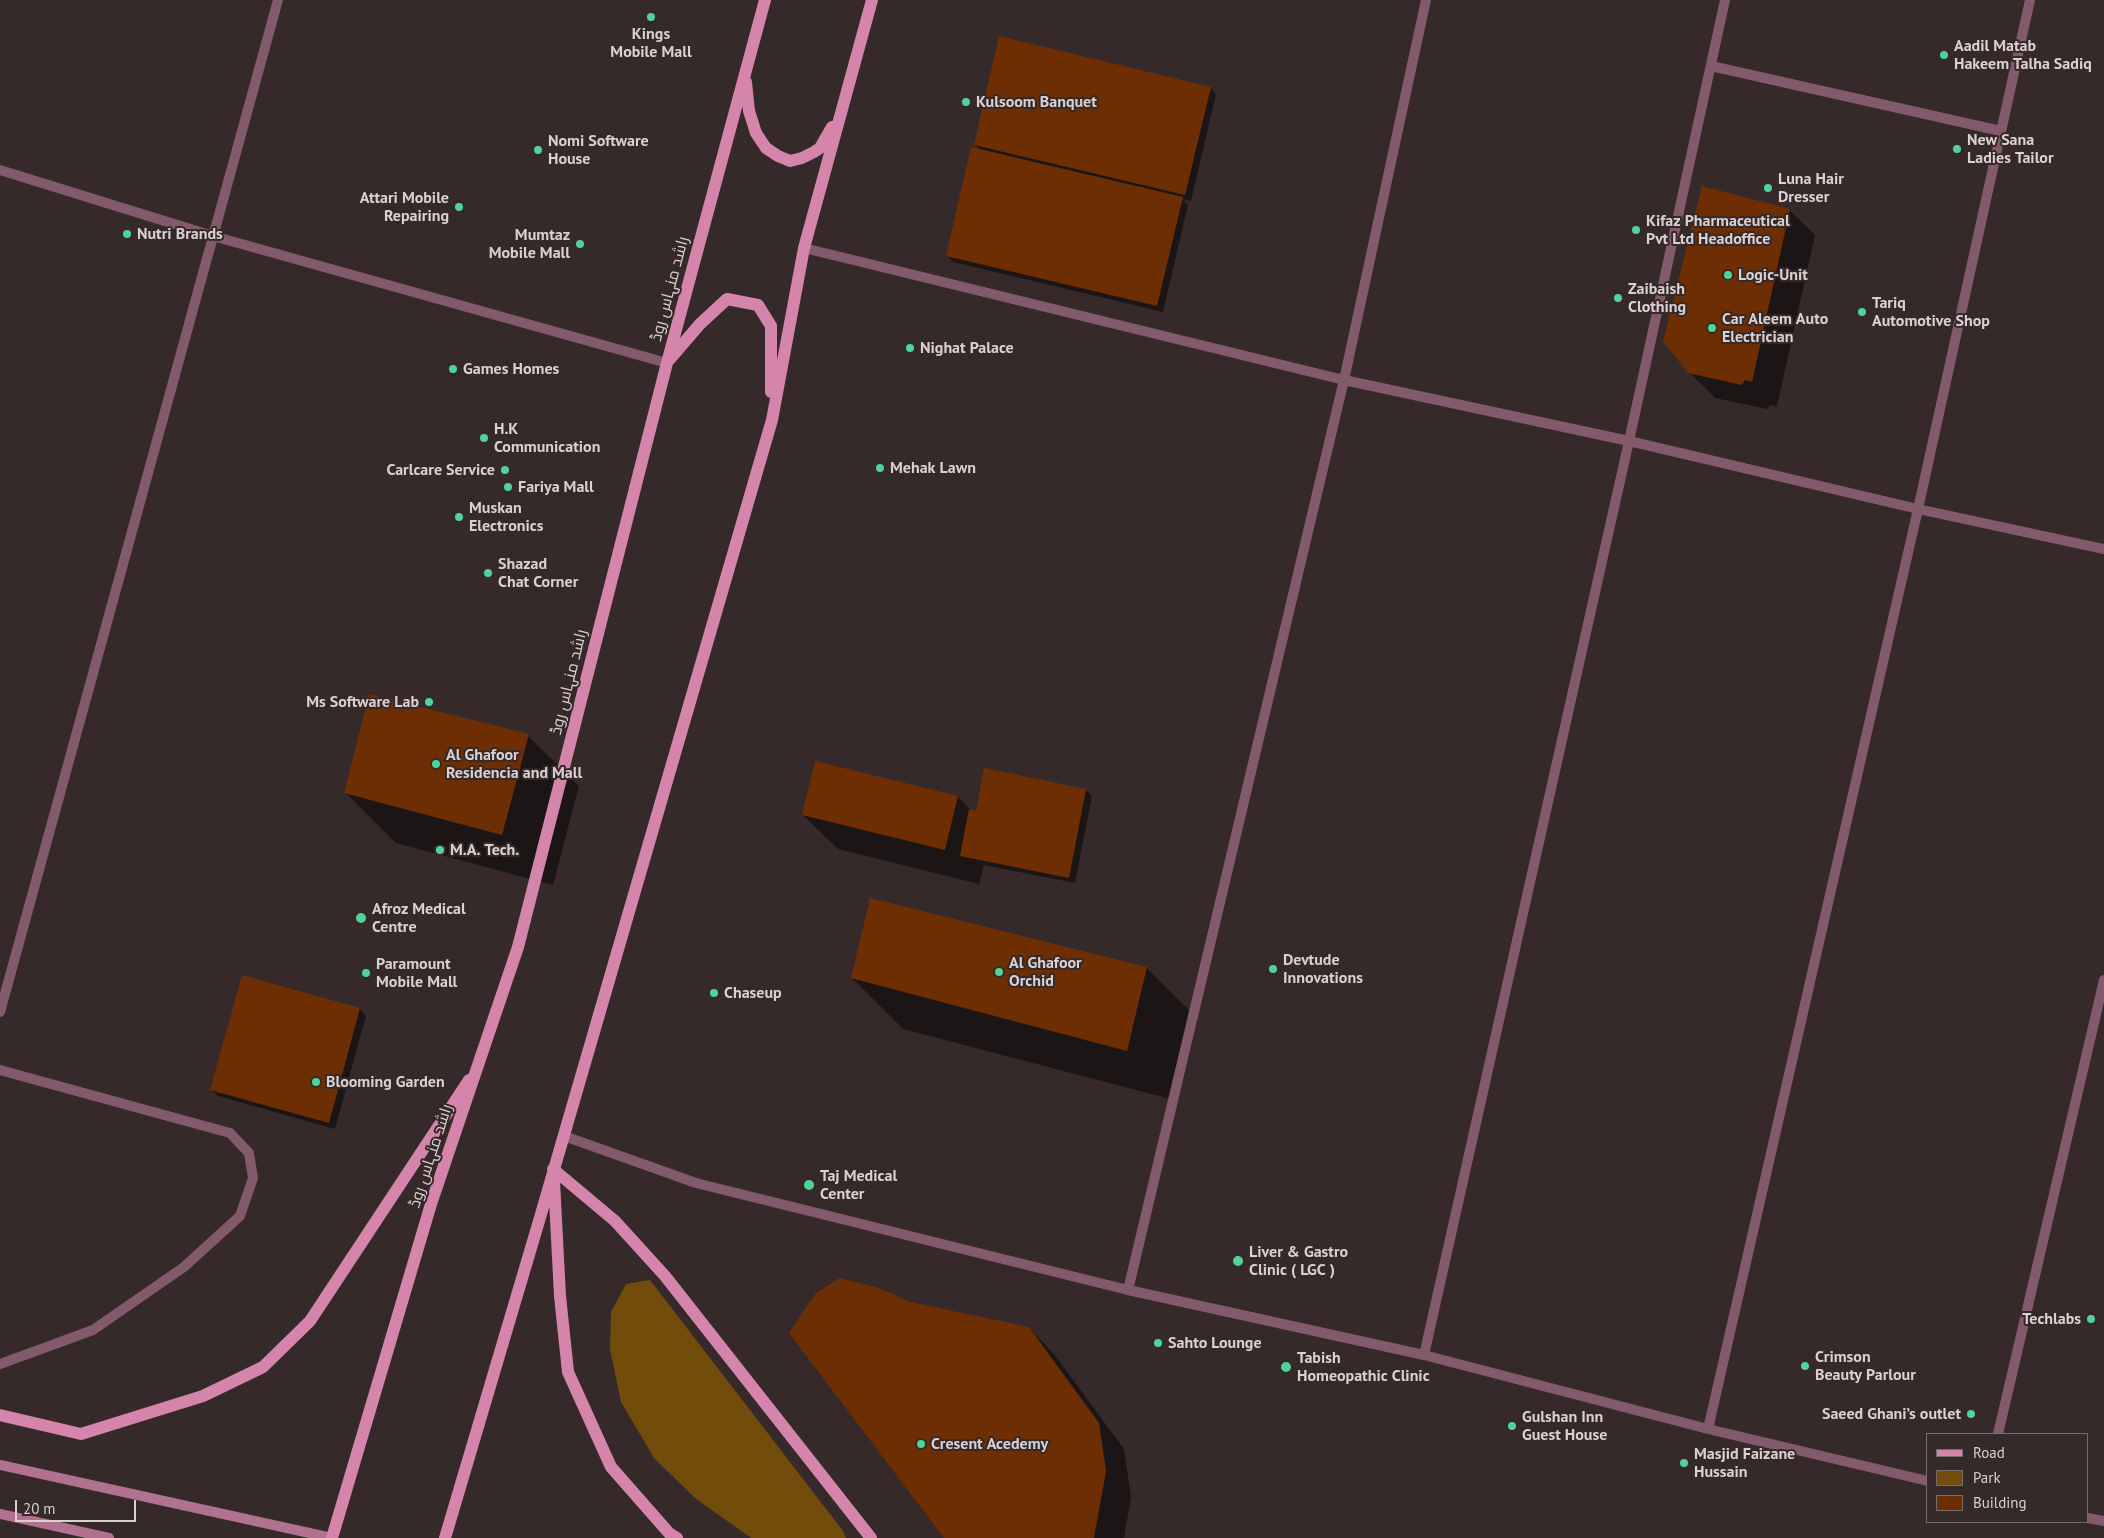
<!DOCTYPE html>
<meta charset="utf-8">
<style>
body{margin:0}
#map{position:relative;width:2104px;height:1538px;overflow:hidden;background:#362929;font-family:"PT Sans",sans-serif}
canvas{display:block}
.legend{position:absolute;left:1926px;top:1433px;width:162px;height:90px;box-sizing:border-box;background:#362929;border:1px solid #786c6c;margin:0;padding:6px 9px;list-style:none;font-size:15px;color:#dad0d0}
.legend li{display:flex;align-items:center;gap:10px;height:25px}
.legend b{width:25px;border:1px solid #786c6c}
.scale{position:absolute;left:15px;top:1500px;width:121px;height:22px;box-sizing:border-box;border:2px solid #dad0d0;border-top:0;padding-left:6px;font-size:15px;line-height:18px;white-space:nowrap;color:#dad0d0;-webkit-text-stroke:4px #362929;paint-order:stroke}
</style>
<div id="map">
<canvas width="2104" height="1538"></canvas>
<ul class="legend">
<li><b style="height:6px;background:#d585ab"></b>Road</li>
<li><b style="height:14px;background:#714c0a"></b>Park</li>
<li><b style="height:14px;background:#6e2e04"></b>Building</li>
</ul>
<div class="scale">20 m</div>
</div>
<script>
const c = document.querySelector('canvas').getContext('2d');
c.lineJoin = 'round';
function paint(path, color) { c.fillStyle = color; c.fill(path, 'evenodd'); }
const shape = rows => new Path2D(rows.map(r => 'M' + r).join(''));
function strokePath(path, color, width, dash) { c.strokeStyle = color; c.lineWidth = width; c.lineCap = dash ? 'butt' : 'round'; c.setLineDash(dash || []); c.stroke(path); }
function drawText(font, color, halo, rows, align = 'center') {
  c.font = font + ' "PT Sans",Cairo,sans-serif'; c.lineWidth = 4; c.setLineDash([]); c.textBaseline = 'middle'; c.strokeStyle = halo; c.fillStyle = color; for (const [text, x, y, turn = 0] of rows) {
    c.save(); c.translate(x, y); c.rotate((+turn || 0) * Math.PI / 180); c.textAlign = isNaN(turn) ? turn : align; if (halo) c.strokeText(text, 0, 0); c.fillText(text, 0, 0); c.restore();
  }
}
const green = shape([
 [650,1280,843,1531,846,1538,751,1538,695,1498,654,1458,621,1402,610,1349,611,1312,626,1284]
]);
const shadow = shape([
 [1210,88,1216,94,1191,201,1182,199,1188,205,1163,312,953,262,947,255,982,151,975,144],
 [1789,210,1815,235,1777,406,1770,405,1767,409,1715,398,1689,372],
 [528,736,579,786,553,885,396,843,345,792],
 [1086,790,1092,796,1075,883,984,865,979,884,838,849,803,815,958,797,972,811,977,812],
 [871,899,1147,968,1198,1019,1178,1101,903,1029,852,978],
 [243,977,360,1009,366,1016,335,1129,218,1096,212,1090],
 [910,1303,1029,1328,1054,1354,1124,1449,1131,1497,1124,1538,945,1538]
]);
const building = shape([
 [999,36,1211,87,1185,195,974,145],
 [971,147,1183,197,1157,306,946,256],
 [1702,186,1790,209,1752,382,1745,380,1742,385,1688,373,1663,341],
 [369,694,529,734,502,835,344,793],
 [815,761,958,796,945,850,802,815],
 [984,768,1086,789,1069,878,960,856,969,809,976,811],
 [870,898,1147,967,1127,1051,851,978],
 [242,975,360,1008,329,1123,210,1090],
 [840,1278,879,1288,910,1302,1029,1327,1099,1423,1106,1471,1094,1538,944,1538,789,1333,816,1293]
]);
const street = shape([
 [1711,66,2001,131],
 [0,170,213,236,667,363],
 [804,248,1344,380,1629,441,1918,509,2104,549],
 [0,1012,278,0],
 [0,1070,230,1133,249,1153,253,1178,240,1216,184,1267,93,1330,0,1364],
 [564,1136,696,1183,1128,1290,1424,1355,1708,1429,1928,1481],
 [1128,1290,1344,380,1426,0],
 [1424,1355,1629,441,1725,0],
 [1708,1429,1918,509,2030,0],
 [1998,1434,2104,980],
 [2088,1518,2104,1521]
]);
const secondary = shape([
 [0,1465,332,1538],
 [0,1514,109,1538]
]);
const primary = shape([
 [746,82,749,111,756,133,766,148,778,156,790,161,802,158,814,152,820,148,832,127],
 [669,360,700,324,727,299,758,305,771,326,771,392],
 [553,1169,615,1221,665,1276,871,1538],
 [554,1181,560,1296,568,1372,611,1467,669,1533,677,1538],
 [0,1415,81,1434,203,1396,263,1367,310,1321,469,1080],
 [332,1538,431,1204,518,947,667,363,765,0],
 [445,1538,539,1221,772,420,804,248,872,0]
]);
const markers = [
 [651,17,5,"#51d398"],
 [1944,55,5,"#51d398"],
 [966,102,5,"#51d398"],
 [1957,149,5,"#51d398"],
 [538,150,5,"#51d398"],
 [1768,188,5,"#51d398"],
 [459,207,5,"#51d398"],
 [1636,230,5,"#51d398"],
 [127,234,5,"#51d398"],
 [580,244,5,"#51d398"],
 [1728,275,5,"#51d398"],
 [1618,298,5,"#51d398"],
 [1862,312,5,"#51d398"],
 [1712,328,5,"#51d398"],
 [910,348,5,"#51d398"],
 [453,369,5,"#51d398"],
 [484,438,5,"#51d398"],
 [880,468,5,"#51d398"],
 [505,470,5,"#51d398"],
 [508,487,5,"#51d398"],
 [459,517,5,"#51d398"],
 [488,573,5,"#51d398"],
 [429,702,5,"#51d398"],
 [436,764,5,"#51d398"],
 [440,850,5,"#51d398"],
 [361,918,6,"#51d398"],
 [1273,969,5,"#51d398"],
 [999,972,5,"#51d398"],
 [366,973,5,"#51d398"],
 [714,993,5,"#51d398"],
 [316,1082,5,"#51d398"],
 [809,1185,6,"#51d398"],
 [1238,1261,6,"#51d398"],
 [2091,1319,5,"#51d398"],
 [1158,1343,5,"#51d398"],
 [1805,1366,5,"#51d398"],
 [1286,1367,6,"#51d398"],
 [1971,1414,5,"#51d398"],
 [1512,1426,5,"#51d398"],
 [921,1444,5,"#51d398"],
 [1684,1463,5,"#51d398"]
];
const poiNames = [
 ["Kings",651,34,"center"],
 ["Mobile Mall",651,52,"center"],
 ["Aadil Matab",1954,46],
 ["Hakeem Talha Sadiq",1954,64],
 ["Kulsoom Banquet",976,102],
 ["New Sana",1967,140],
 ["Ladies Tailor",1967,158],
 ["Nomi Software",548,141],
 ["House",548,159],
 ["Luna Hair",1778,179],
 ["Dresser",1778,197],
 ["Attari Mobile",449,198,"right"],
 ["Repairing",449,216,"right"],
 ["Kifaz Pharmaceutical",1646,221],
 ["Pvt Ltd Headoffice",1646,239],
 ["Nutri Brands",137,234],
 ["Mumtaz",570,235,"right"],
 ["Mobile Mall",570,253,"right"],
 ["Logic-Unit",1738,275],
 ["Zaibaish",1628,289],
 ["Clothing",1628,307],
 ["Tariq",1872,303],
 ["Automotive Shop",1872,321],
 ["Car Aleem Auto",1722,319],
 ["Electrician",1722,337],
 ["Nighat Palace",920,348],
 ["Games Homes",463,369],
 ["H.K",494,429],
 ["Communication",494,447],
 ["Mehak Lawn",890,468],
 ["Carlcare Service",495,470,"right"],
 ["Fariya Mall",518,487],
 ["Muskan",469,508],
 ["Electronics",469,526],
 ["Shazad",498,564],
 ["Chat Corner",498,582],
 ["Ms Software Lab",419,702,"right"],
 ["Al Ghafoor",446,755],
 ["Residencia and Mall",446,773],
 ["M.A. Tech.",450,850],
 ["Afroz Medical",372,909],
 ["Centre",372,927],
 ["Devtude",1283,960],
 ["Innovations",1283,978],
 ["Al Ghafoor",1009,963],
 ["Orchid",1009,981],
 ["Paramount",376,964],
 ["Mobile Mall",376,982],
 ["Chaseup",724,993],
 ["Blooming Garden",326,1082],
 ["Taj Medical",820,1176],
 ["Center",820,1194],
 ["Liver & Gastro",1249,1252],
 ["Clinic ( LGC )",1249,1270],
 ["Techlabs",2081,1319,"right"],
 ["Sahto Lounge",1168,1343],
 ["Crimson",1815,1357],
 ["Beauty Parlour",1815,1375],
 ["Tabish",1297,1358],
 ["Homeopathic Clinic",1297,1376],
 ["Saeed Ghani’s outlet",1961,1414,"right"],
 ["Gulshan Inn",1522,1417],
 ["Guest House",1522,1435],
 ["Cresent Acedemy",931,1444],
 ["Masjid Faizane",1694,1454],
 ["Hussain",1694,1472]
];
const streetNames = [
 ["راشد منہاس روڈ",670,289,-75],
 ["راشد منہاس روڈ",569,682,-76],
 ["راشد منہاس روڈ",431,1156,-72]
];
paint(green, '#714c0a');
paint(shadow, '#0007');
paint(building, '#6e2e04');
strokePath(street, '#825a6c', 10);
strokePath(secondary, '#b1728f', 10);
strokePath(primary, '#d585ab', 12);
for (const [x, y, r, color] of markers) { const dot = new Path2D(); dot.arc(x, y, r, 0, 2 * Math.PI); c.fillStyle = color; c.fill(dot); strokePath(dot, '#362929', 2); }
drawText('bold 16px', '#dad0d0', '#362929', poiNames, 'left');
drawText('16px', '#dad0d0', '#362929', streetNames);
</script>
